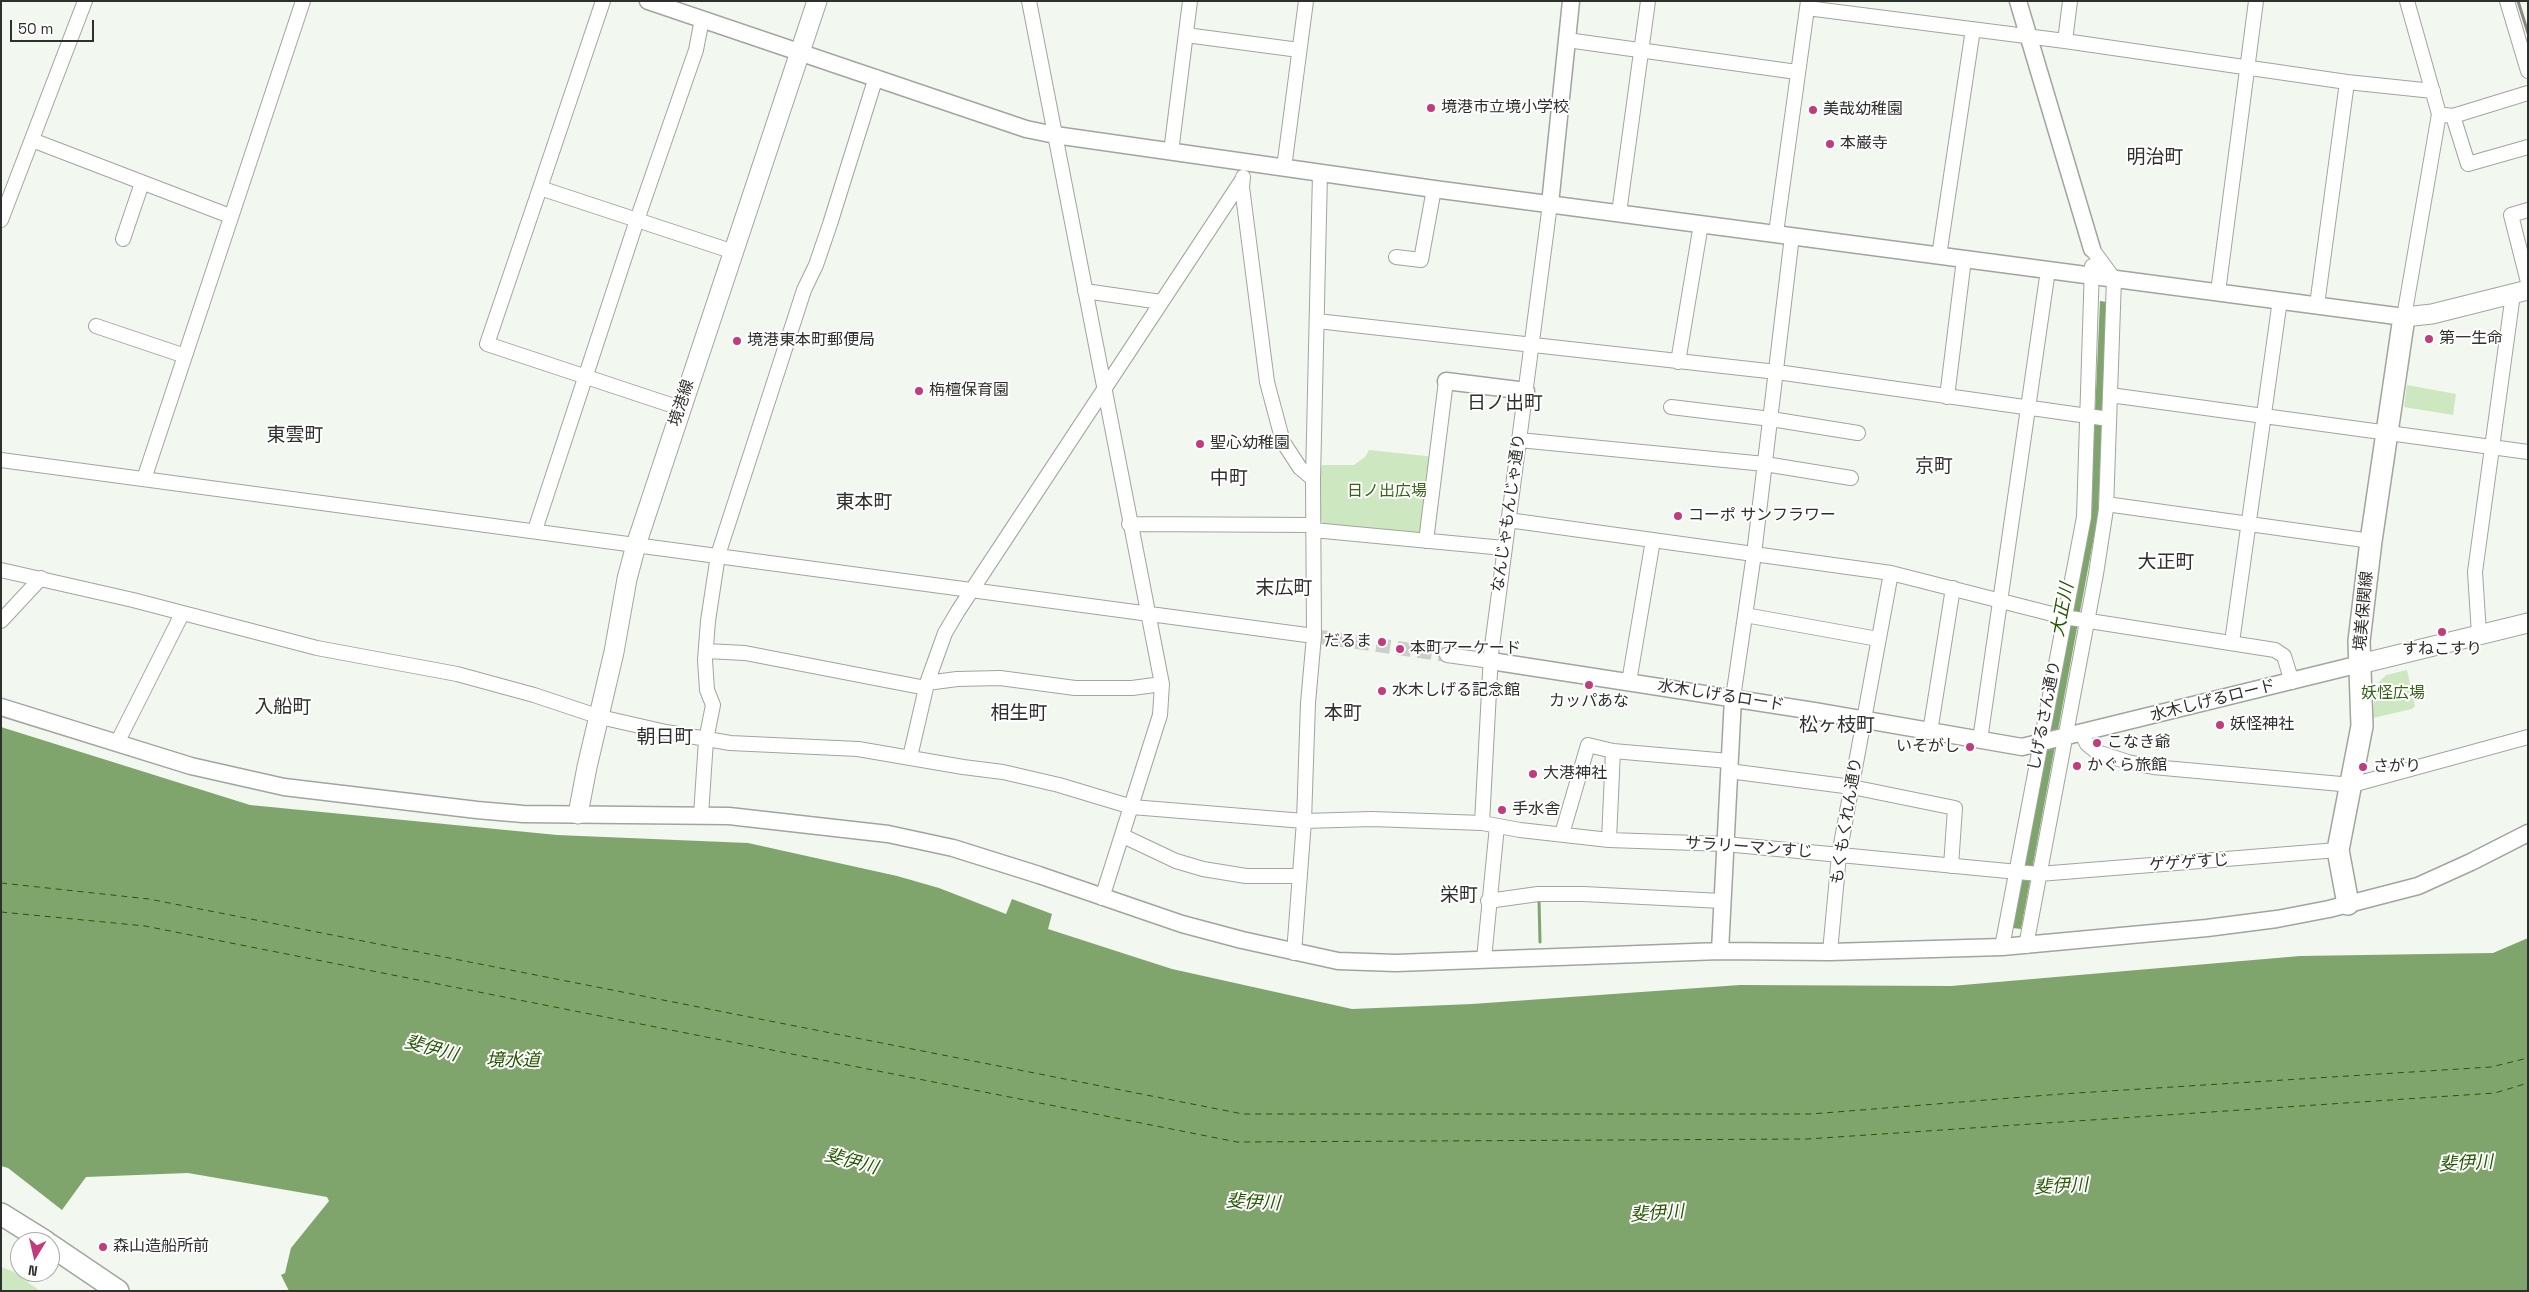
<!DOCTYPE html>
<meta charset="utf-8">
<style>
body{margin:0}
#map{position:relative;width:2529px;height:1292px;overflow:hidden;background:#f2f7ef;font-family:"Space Grotesk",sans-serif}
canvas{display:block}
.frame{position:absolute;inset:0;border:2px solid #2e302d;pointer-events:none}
.north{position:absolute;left:10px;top:1232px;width:50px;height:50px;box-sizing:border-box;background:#fff;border:1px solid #abacab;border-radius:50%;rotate:189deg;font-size:14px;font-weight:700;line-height:20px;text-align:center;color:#2e302d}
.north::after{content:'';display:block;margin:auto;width:18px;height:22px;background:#c13b7d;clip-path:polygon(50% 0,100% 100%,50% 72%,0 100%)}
.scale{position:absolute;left:10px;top:20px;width:84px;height:22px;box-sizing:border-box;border:2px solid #2e302d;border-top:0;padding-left:6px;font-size:15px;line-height:18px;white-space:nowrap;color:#2e302d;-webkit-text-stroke:4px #fff;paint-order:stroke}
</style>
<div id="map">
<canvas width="2529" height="1292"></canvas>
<div class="frame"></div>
<div class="north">N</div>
<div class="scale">50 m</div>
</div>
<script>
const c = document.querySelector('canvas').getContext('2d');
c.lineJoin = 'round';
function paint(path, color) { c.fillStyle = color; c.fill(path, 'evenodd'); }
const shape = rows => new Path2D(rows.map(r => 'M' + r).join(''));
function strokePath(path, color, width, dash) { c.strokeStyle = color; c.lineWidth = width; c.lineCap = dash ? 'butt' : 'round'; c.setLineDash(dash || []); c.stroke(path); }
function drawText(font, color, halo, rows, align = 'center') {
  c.font = font + ' "Space Grotesk","Noto Sans JP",sans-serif'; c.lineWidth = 4; c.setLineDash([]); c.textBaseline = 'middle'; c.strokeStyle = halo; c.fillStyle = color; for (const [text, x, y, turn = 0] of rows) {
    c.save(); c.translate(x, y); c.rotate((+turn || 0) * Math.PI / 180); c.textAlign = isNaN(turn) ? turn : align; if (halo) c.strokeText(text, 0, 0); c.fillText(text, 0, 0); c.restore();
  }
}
const green = shape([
 [2407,385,2456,394,2453,415,2404,407],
 [1369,450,1435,457,1421,534,1327,527,1318,517,1317,468,1323,465,1354,465,1365,457],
 [2407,670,2415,706,2412,709,2373,718,2375,690,2379,682,2386,675],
 [1,1267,12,1271,40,1291,1,1291]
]);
const water = shape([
 [2100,301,2107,302,2098,515,2021,929,2013,928,2090,525],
 [1,727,250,805,557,835,748,843,897,876,939,888,1006,914,1012,899,1052,914,1048,929,1144,960,1172,969,1352,1009,1472,1004,1740,985,1951,986,2300,956,2493,953,2528,938,2528,1291,289,1291,281,1275,285,1273,291,1248,329,1201,327,1197,188,1173,86,1177,62,1210,8,1168,1,1166]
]);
const stream = shape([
 [1539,900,1540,942]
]);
const ferry = shape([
 [1,883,149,899,1243,1114,1811,1114,2061,1094,2491,1067,2528,1058],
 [1,912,145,926,1237,1142,1807,1139,2495,1093,2528,1083]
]);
const minorTunnel = shape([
 [1314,636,1447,655]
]);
const minor = shape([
 [603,1,540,188,734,252],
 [1029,1,1162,684,1160,715,1102,898],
 [2507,1,2528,71],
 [1807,8,2065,41,2347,82,2433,91],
 [1186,35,1299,50],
 [1567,40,1797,72],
 [2065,41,2070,1],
 [2445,115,2453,116,2528,93],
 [2453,116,2468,164,2528,147],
 [32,140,230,216],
 [1171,152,1190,1],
 [1284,168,1306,1],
 [1243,177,1242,187,1267,382,1283,442,1300,468,1313,479],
 [540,188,487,344,680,408],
 [2528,210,2511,215,2528,282],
 [1619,213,1648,1],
 [1,220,85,1],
 [1776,233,1808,1],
 [123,239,142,183],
 [1939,256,1973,29],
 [1396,257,1421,260,1434,189],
 [1085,291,1161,302],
 [2218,292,2256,1],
 [2317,305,2347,82],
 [2404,317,2439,114,2407,1],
 [1317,321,1777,372,2109,419],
 [96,326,185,356],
 [1678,362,1701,224],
 [2110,395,2528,452],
 [1947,397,1964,259],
 [1671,407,1771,419,1858,433],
 [1519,440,1765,464,1851,478],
 [1,460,1314,636],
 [144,479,303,1],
 [2106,504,2371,541],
 [1508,520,1891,573,2064,617,2275,650,2284,656,2292,682],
 [1129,524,1313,525],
 [535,530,637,220,696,50,702,19],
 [1313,530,1504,548],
 [1426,541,1446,381],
 [1,570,133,600,317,648,457,674,534,695,600,717,666,732,730,743,858,749,963,767,1003,772,1059,785,1132,807,1304,821,1372,819,1482,823,1520,830,1609,840,1725,844,2039,874,2338,850],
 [1745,615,1878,639],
 [1,621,41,578],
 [2479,634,2475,572,2513,294],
 [2232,642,2280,300],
 [706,651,745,653,926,688,910,757],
 [1447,655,1491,661],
 [1629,682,1653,540],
 [927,683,945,633,958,611,1242,180],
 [926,688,927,683,957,679,1000,678,1075,688,1132,688,1162,684],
 [1733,698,1754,554,1792,236],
 [1930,732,1953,588],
 [2082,734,2087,744,2097,752,2128,762,2153,767,2352,785,2528,737],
 [1980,740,2048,270],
 [117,743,182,614],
 [1729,771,1852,787,1955,808,1951,866],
 [701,815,706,740,713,705,707,690,705,660,708,621,718,555,804,290,816,265,830,224,876,77],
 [1482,823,1491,654,1550,204],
 [1562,834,1588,745,1613,751],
 [1123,836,1176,861,1203,869,1246,876,1300,876],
 [1609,840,1613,751,1729,761],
 [1488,901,1538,894,1583,894,1722,901],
 [2026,946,2096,574,2106,509,2114,279,2092,249],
 [2002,947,2084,517,2092,266],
 [1830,952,1839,855,1891,573],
 [1294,953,1304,821,1308,703,1314,636,1313,479,1320,173],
 [1484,959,1497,826]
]);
const tertiary = shape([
 [648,1,1026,129,1055,135,1434,189,2404,317],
 [2018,1,2092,249],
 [1550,204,1571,1],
 [1446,381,1526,391],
 [1491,661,1814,711,2022,747,2360,664],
 [1,707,191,766,284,787,477,810,523,814,729,816,888,834,953,848,1039,875,1182,924,1242,940,1338,961,1396,963,1720,951,1733,698],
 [1720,951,1830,952,2002,947,2207,928,2277,919,2329,909,2418,886,2471,862,2528,833]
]);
const secondary = shape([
 [2404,317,2432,314,2528,290],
 [2360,664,2528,623],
 [578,814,587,767,614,652,627,579,636,545,817,1]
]);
const primary = shape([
 [2348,904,2338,850,2362,726,2359,641,2371,541,2404,317],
 [1,1214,46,1242],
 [50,1245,118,1291]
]);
const rail = shape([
 [2518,1,2528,33]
]);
const markers = [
 [1431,108,5,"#c13b7d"],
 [1813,110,5,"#c13b7d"],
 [1830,144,5,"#c13b7d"],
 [2429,339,5,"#c13b7d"],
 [737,341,5,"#c13b7d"],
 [919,391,5,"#c13b7d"],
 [1200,444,5,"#c13b7d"],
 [1678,516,5,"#c13b7d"],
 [2442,632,5,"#c13b7d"],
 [1382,642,5,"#c13b7d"],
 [1400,649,5,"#c13b7d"],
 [1589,685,5,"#c13b7d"],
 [1382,691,5,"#c13b7d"],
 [2220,725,5,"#c13b7d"],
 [2097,743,5,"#c13b7d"],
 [1970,747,5,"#c13b7d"],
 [2077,766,5,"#c13b7d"],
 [2363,767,5,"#c13b7d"],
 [1533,774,5,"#c13b7d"],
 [1502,810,5,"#c13b7d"],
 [103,1247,5,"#c13b7d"]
];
const poiNames = [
 ["境港市立境小学校",1441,108],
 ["美哉幼稚園",1823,110],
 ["本巌寺",1840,144],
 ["第一生命",2439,339],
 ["境港東本町郵便局",747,341],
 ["栴檀保育園",929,391],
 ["聖心幼稚園",1210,444],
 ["コーポ サンフラワー",1688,516],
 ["だるま",1372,642,"right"],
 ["本町アーケード",1410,649],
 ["すねこすり",2442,650,"center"],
 ["水木しげる記念館",1392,691],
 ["カッパあな",1589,702,"center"],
 ["妖怪神社",2230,725],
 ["こなき爺",2107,743],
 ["いそがし",1960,747,"right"],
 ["かぐら旅館",2087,766],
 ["さがり",2373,767],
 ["大港神社",1543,774],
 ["手水舎",1512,810],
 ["森山造船所前",113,1247]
];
const streetNames = [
 ["境港線",682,403,-72],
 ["なんじゃもんじゃ通り",1509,513,-82],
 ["境美保関線",2364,611,-85],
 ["水木しげるロード",1721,696,9],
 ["水木しげるロード",2213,701,-14],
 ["しげるさん通り",2045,716,-79],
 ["もくもくれん通り",1847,821,-81],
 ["サラリーマンすじ",1749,848,4],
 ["ゲゲゲすじ",2189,863,-4]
];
const parkNames = [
 ["日ノ出広場",1387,492],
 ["妖怪広場",2393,694]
];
const waterNames = [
 ["大正川",2063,610,-79],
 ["斐伊川",431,1049,15],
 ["境水道",513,1061],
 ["斐伊川",851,1162,15],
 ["斐伊川",2466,1164,-3],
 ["斐伊川",2061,1187,-3],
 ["斐伊川",1253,1203,3],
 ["斐伊川",1657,1214,-4]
];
const quarterNames = [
 ["明治町",2155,158],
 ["日ノ出町",1505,404],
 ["東雲町",295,436],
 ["京町",1934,467],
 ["中町",1229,479],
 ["東本町",864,503],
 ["大正町",2166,563],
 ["末広町",1284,589],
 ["入船町",283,708],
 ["相生町",1019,714],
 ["本町",1343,714],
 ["松ヶ枝町",1837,726],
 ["朝日町",665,738],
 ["栄町",1459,896]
];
paint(green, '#cde8c0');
paint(water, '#7fa56d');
strokePath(stream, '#7fa56d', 3);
strokePath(ferry, '#275701', 1, [6, 5]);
strokePath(minorTunnel, '#cbcfc8', 14, [14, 7]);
strokePath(minor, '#a0a59e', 16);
strokePath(tertiary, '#a0a59e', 19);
strokePath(secondary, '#a0a59e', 21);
strokePath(primary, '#a0a59e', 24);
strokePath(minor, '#fff', 14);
strokePath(tertiary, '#fff', 16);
strokePath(secondary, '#fff', 19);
strokePath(primary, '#fff', 21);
strokePath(rail, '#878a85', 3);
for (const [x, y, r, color] of markers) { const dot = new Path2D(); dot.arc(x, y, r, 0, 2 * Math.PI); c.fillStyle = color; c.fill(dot); strokePath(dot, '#fff', 2); }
drawText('16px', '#2e302d', '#fff', poiNames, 'left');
drawText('16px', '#2e302d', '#fff', streetNames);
drawText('16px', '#346415', '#fff', parkNames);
drawText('italic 18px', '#275701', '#fff', waterNames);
drawText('19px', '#2e302d', '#fff', quarterNames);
</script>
